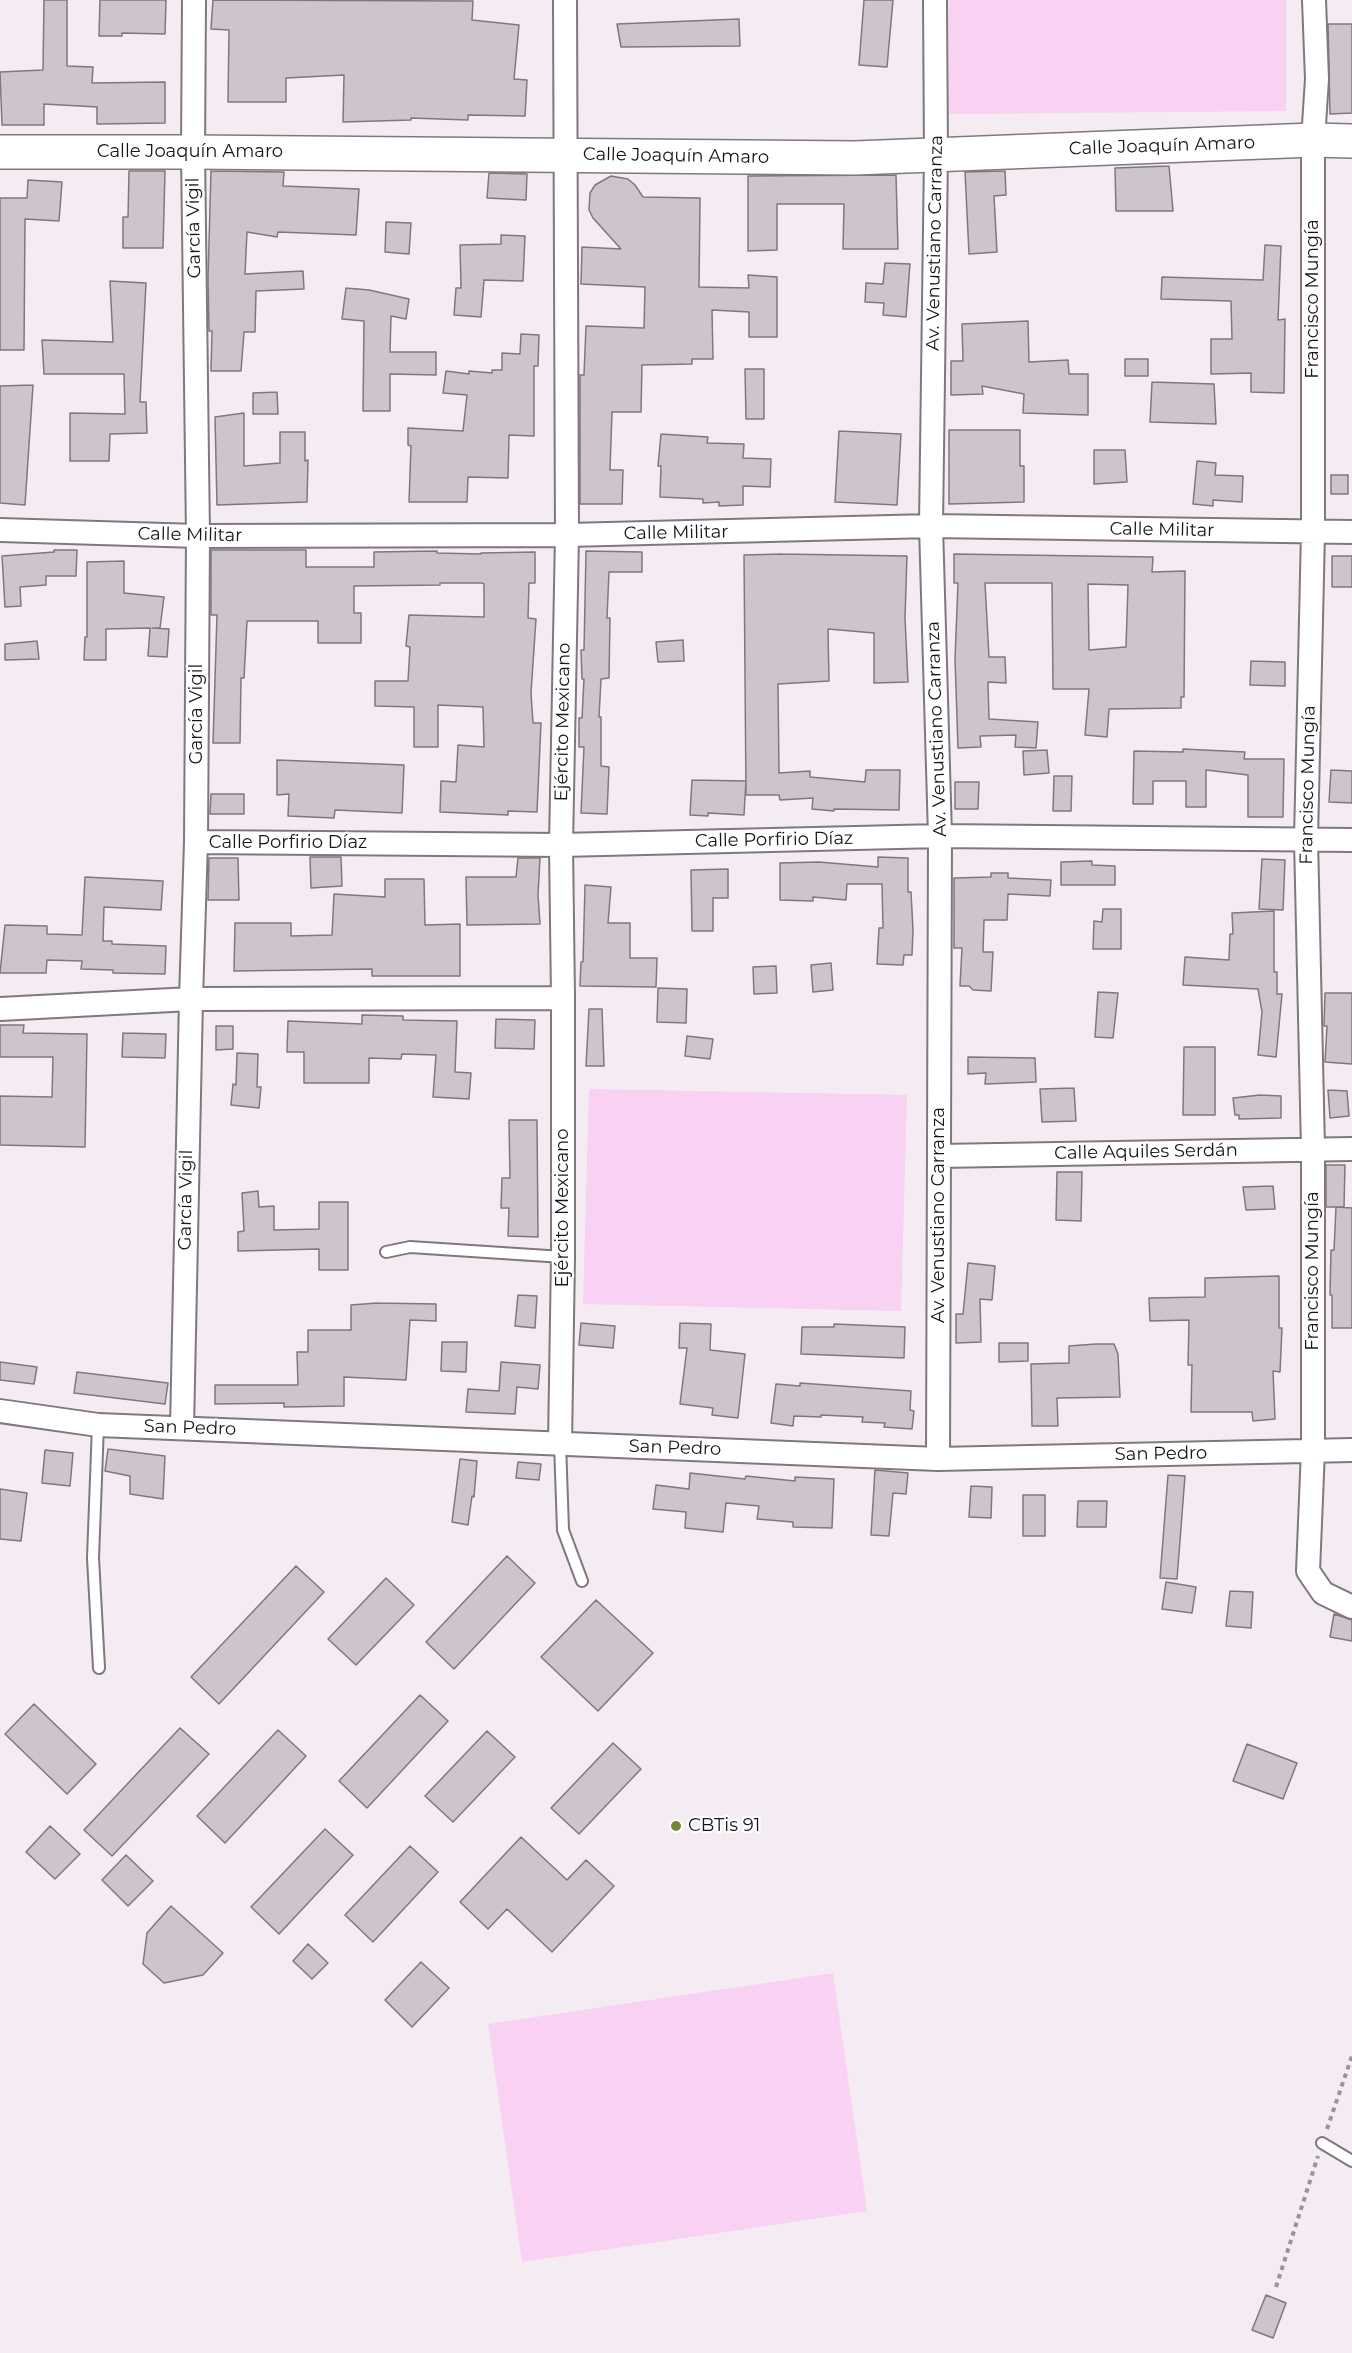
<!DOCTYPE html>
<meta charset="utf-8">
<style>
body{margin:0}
canvas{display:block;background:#f4ebf3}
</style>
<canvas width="1352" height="2353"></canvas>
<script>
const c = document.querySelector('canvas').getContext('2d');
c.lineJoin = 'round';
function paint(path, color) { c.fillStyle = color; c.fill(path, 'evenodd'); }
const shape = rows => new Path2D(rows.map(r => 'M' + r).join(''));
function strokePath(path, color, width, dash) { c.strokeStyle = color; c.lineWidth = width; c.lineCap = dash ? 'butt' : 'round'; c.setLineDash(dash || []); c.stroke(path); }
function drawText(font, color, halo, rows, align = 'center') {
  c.font = font + ' Montserrat,sans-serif'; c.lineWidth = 4.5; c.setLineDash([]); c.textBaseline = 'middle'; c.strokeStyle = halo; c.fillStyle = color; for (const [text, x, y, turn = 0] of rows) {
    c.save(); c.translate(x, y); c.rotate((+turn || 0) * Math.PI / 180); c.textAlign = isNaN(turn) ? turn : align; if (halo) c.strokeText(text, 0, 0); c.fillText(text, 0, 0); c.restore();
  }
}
const green = shape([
 [949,0,1286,0,1286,111,949,114],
 [589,1089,907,1095,901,1311,583,1304],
 [833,1973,867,2211,522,2262,488,2024]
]);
const building = shape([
 [44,0,67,0,67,66,93,67,92,83,165,82,165,123,97,124,97,107,44,104,44,125,2,125,0,72,43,70,44,0],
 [100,0,166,0,165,34,122,33,122,36,99,36,100,0],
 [213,0,473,1,472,20,519,25,514,79,527,80,525,116,468,115,468,120,411,118,411,120,343,122,344,75,286,78,286,102,228,102,229,30,211,29,213,0],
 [864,0,893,0,887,67,859,65,864,0],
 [739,19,740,46,621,47,617,24,739,19],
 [1328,24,1352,24,1352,113,1330,114,1328,24],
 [1169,166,1173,211,1116,211,1115,168,1169,166],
 [129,171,165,171,163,248,123,248,123,217,128,217,129,171],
 [211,171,284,172,283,186,359,189,356,235,278,232,277,237,247,232,245,274,303,271,304,289,256,291,255,332,244,332,241,371,211,371,212,331,209,331,208,279,211,171],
 [1005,171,1006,195,994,196,997,252,969,254,965,172,1005,171],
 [489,173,527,174,526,200,487,198,489,173],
 [896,175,898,249,843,249,844,204,777,204,777,250,748,251,748,176,896,175],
 [611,176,628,179,635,185,643,197,700,198,699,287,749,288,748,275,777,277,777,337,749,337,749,312,712,310,713,359,692,359,692,364,642,365,641,412,612,412,610,470,623,470,622,504,580,504,580,375,584,375,586,326,644,328,645,287,581,284,582,247,621,249,593,218,589,210,590,193,595,185,611,176],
 [28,180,62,182,59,221,25,219,24,350,0,350,0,198,27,198,28,180],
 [386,222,411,223,409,254,385,252,386,222],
 [501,235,525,236,523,281,484,280,481,317,454,315,456,288,461,288,460,245,501,244,501,235],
 [1265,245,1281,246,1278,320,1285,319,1284,393,1251,392,1251,373,1211,374,1211,339,1232,339,1231,301,1161,299,1162,277,1263,280,1265,245],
 [885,263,910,264,906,317,883,315,884,303,865,302,866,283,883,284,885,263],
 [110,281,146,283,140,402,146,402,147,433,110,434,109,461,70,461,70,413,125,414,124,374,44,374,42,340,113,342,110,281],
 [346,288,369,290,409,299,406,319,391,316,390,352,436,352,436,375,390,374,390,411,363,411,364,321,342,319,346,288],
 [1028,321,1029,362,1068,360,1069,374,1088,374,1088,415,1023,413,1024,394,982,386,983,394,951,395,951,361,963,361,962,324,1028,321],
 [521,334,539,335,538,366,534,366,534,436,509,435,508,478,468,477,467,502,409,502,411,446,408,445,408,428,463,431,467,395,443,393,446,371,469,374,469,371,492,373,492,370,502,370,502,353,520,354,521,334],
 [1125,359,1148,359,1148,376,1125,376,1125,359],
 [745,369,764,369,764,419,746,419,745,369],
 [1152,382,1214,384,1216,424,1150,422,1152,382],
 [33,385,25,505,0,503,0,386,33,385],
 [277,392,278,414,253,414,253,393,277,392],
 [244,413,244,466,280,463,280,432,305,432,305,461,308,460,307,502,217,505,215,417,244,413],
 [949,430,1020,430,1020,466,1024,466,1024,502,949,504,949,430],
 [839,431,901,434,897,505,835,502,839,431],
 [661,434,708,437,707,443,744,444,743,458,771,459,770,487,743,486,743,505,719,506,719,502,703,503,703,499,660,497,661,466,658,466,661,434],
 [1094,450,1125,450,1127,482,1094,484,1094,450],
 [1197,461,1216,463,1215,475,1243,476,1242,502,1213,500,1213,506,1193,504,1197,461],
 [1331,475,1348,475,1348,494,1331,494,1331,475],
 [54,550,77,550,76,576,46,576,46,585,20,587,21,606,5,607,2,556,54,552,54,550],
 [211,550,306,550,306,567,374,567,374,552,437,551,437,553,481,554,481,553,535,552,535,583,529,583,528,618,536,619,531,693,533,723,541,723,537,812,508,811,508,815,440,812,441,781,456,782,458,745,484,747,483,707,438,705,438,747,414,747,414,707,375,706,375,681,408,681,410,647,406,646,409,615,484,617,484,584,482,583,440,583,440,585,354,586,354,613,361,613,361,643,318,643,318,621,247,621,244,678,241,678,240,743,213,743,217,615,211,615,211,550],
 [586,551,642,552,642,572,609,572,607,618,610,618,609,678,601,679,599,717,601,717,601,766,609,767,607,814,581,813,584,747,579,747,579,718,582,718,584,679,582,679,581,650,584,650,586,551],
 [782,554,907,556,905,618,908,682,874,683,874,633,828,629,829,681,778,684,779,773,810,771,810,777,865,782,866,770,900,770,899,810,834,809,834,811,812,809,813,798,780,800,779,795,746,795,744,555,782,554],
 [954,554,1153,557,1152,572,1185,571,1184,697,1181,697,1181,708,1109,709,1107,737,1085,735,1089,689,1053,689,1052,583,985,583,989,657,1005,657,1006,683,988,682,989,719,1038,722,1036,748,1015,747,1016,735,980,736,981,747,958,748,955,659,958,583,954,583,954,554],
 [1088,584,1128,585,1126,647,1089,650,1088,584],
 [1332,556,1352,556,1352,587,1332,587,1332,556],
 [124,561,124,593,164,597,160,628,152,628,169,629,167,657,148,656,150,628,106,629,106,660,84,660,85,637,87,637,87,562,124,561],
 [683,640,684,661,658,662,656,642,683,640],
 [37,641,39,659,5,660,5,644,37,641],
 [1251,661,1285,662,1285,686,1250,685,1251,661],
 [1183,749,1245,752,1244,759,1284,759,1283,817,1248,817,1248,775,1206,770,1206,807,1186,807,1186,781,1153,781,1153,804,1133,804,1134,751,1183,752,1183,749],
 [1047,750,1049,773,1024,775,1023,751,1047,750],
 [277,760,404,765,402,813,335,810,334,818,288,816,289,794,277,795,277,760],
 [1331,770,1352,771,1352,803,1329,802,1331,770],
 [1054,776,1072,776,1071,811,1053,811,1054,776],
 [692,780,746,781,744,815,708,813,708,816,690,815,692,780],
 [955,782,979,782,978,809,955,809,955,782],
 [211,794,244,794,244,814,210,814,211,794],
 [310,857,341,857,342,886,311,888,310,857],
 [878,857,908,858,908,892,911,892,913,930,912,955,904,955,903,965,877,964,879,928,883,928,882,884,847,884,846,900,813,897,813,901,780,900,780,863,819,862,878,867,878,857],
 [209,858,238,858,239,900,208,900,209,858],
 [518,858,540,858,538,895,540,924,467,925,466,877,516,877,518,858],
 [1262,859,1285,860,1283,910,1259,909,1262,859],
 [1092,861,1092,865,1115,866,1115,885,1061,885,1061,862,1092,861],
 [728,869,728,898,713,898,713,931,692,931,691,870,728,869],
 [991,873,1008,873,1008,878,1051,880,1050,896,1008,894,1007,920,984,920,983,952,993,952,991,991,973,990,969,986,960,986,962,948,954,948,954,878,991,877,991,873],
 [85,877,163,881,161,910,104,907,103,941,112,941,112,944,166,946,165,974,113,973,113,970,81,969,82,961,47,960,46,973,0,973,5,925,47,926,47,934,82,935,85,877],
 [385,879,424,879,425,925,460,924,460,976,372,976,372,969,234,971,235,923,291,923,291,936,332,935,334,894,385,897,385,879],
 [585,885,611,887,608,923,630,923,630,958,657,958,656,987,580,986,581,962,583,962,585,885],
 [1103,909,1121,909,1121,949,1093,949,1094,921,1102,922,1103,909],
 [1274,911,1274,972,1277,972,1277,994,1282,994,1276,1057,1258,1055,1262,1012,1258,989,1183,985,1185,957,1229,960,1230,934,1233,934,1232,913,1274,911],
 [831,963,833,990,813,992,811,965,831,963],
 [776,966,777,993,754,994,753,967,776,966],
 [658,988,687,989,686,1023,657,1022,658,988],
 [1098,992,1118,993,1113,1038,1095,1037,1098,992],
 [1325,993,1352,993,1352,1064,1325,1062,1327,1026,1324,1026,1325,993],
 [589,1009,602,1009,604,1066,586,1066,589,1009],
 [362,1015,403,1016,403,1020,457,1021,455,1072,471,1073,469,1099,433,1097,436,1055,402,1054,401,1059,369,1058,369,1083,304,1083,304,1052,287,1052,288,1021,362,1024,362,1015],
 [496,1019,535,1020,534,1049,495,1048,496,1019],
 [0,1025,24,1025,23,1033,87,1034,85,1147,0,1145,0,1096,52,1097,53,1057,0,1057,0,1025],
 [216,1026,233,1026,233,1049,216,1050,216,1026],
 [123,1033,166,1034,165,1058,122,1057,123,1033],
 [687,1036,713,1039,710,1059,685,1056,687,1036],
 [1184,1047,1215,1047,1215,1115,1183,1115,1184,1047],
 [237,1053,258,1054,257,1087,261,1087,259,1108,231,1105,233,1084,236,1085,237,1053],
 [968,1057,1035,1058,1036,1082,985,1084,986,1073,968,1074,968,1057],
 [1074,1088,1076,1121,1042,1122,1040,1089,1074,1088],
 [1328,1090,1347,1091,1349,1116,1330,1118,1328,1090],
 [1260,1095,1281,1096,1281,1118,1239,1119,1239,1115,1235,1115,1233,1098,1260,1095],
 [509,1120,537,1120,538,1237,508,1236,509,1208,501,1208,502,1178,510,1178,509,1120],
 [1326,1165,1345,1165,1344,1207,1326,1207,1326,1165],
 [1057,1172,1082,1172,1081,1221,1056,1220,1057,1172],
 [1273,1186,1275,1209,1246,1210,1243,1187,1273,1186],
 [258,1191,259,1207,274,1206,274,1230,319,1229,319,1202,348,1202,348,1270,319,1270,319,1249,238,1251,238,1232,244,1231,242,1193,258,1191],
 [1336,1207,1352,1208,1352,1328,1332,1328,1332,1295,1330,1295,1331,1250,1334,1250,1336,1207],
 [968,1263,995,1266,992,1300,980,1299,981,1342,956,1343,956,1314,963,1314,968,1263],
 [1279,1276,1279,1328,1282,1328,1280,1372,1273,1371,1275,1419,1253,1421,1252,1412,1191,1412,1192,1365,1188,1365,1189,1320,1150,1321,1149,1298,1205,1297,1205,1278,1279,1276],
 [518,1295,537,1296,535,1328,515,1326,518,1295],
 [377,1303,436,1304,436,1321,410,1320,406,1380,344,1377,344,1406,284,1407,284,1403,215,1404,215,1385,298,1385,297,1352,308,1352,308,1330,351,1330,351,1305,377,1303],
 [581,1323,615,1326,613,1348,579,1345,581,1323],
 [680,1323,711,1324,710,1350,745,1354,738,1418,712,1415,713,1408,680,1404,687,1348,679,1348,680,1323],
 [834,1324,905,1327,904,1358,801,1354,802,1327,834,1327,834,1324],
 [442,1342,467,1342,466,1372,441,1371,442,1342],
 [999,1343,1028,1343,1028,1361,999,1362,999,1343],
 [1096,1344,1114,1344,1118,1354,1120,1397,1057,1398,1058,1426,1032,1426,1031,1364,1069,1363,1069,1346,1096,1344],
 [0,1362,37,1367,34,1384,0,1380,0,1362],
 [501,1362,540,1365,538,1389,517,1387,515,1414,466,1412,468,1389,499,1391,501,1362],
 [77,1372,168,1383,165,1404,74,1393,77,1372],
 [800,1383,911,1391,910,1410,914,1411,912,1429,884,1427,885,1423,862,1422,863,1417,821,1415,821,1417,794,1416,793,1426,771,1423,776,1384,800,1386,800,1383],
 [108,1449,165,1456,163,1499,130,1494,130,1476,105,1471,108,1449],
 [45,1450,73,1453,70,1486,42,1483,45,1450],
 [460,1459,477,1461,474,1497,472,1496,468,1525,452,1522,460,1459],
 [518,1462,541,1464,539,1480,516,1478,518,1462],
 [875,1470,908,1473,906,1494,893,1493,889,1536,871,1535,875,1470],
 [690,1473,745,1479,746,1476,795,1481,795,1477,834,1479,832,1528,793,1527,793,1522,757,1519,759,1506,726,1503,723,1532,685,1528,686,1512,653,1509,656,1485,689,1489,690,1473],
 [1168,1475,1185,1476,1177,1579,1160,1578,1168,1475],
 [971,1486,992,1487,991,1518,969,1517,971,1486],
 [0,1489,27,1493,21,1541,0,1539,0,1489],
 [1023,1495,1045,1495,1045,1536,1023,1536,1023,1495],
 [1078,1501,1107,1501,1106,1527,1077,1527,1078,1501],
 [507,1556,535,1583,454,1669,426,1642,507,1556],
 [296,1566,324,1592,219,1704,191,1677,296,1566],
 [386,1578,414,1605,356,1665,328,1639,386,1578],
 [1166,1582,1196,1587,1192,1613,1162,1609,1166,1582],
 [1230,1591,1253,1592,1251,1628,1226,1626,1230,1591],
 [596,1600,653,1653,598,1711,541,1657,596,1600],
 [1334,1614,1352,1620,1352,1641,1330,1637,1334,1614],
 [420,1695,448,1721,367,1808,339,1781,420,1695],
 [34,1704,96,1764,67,1794,5,1734,34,1704],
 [180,1728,209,1754,112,1856,84,1830,180,1728],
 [278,1730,306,1756,225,1843,197,1816,278,1730],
 [487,1731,515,1757,453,1822,425,1796,487,1731],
 [613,1743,641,1769,579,1834,551,1808,613,1743],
 [1247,1744,1297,1763,1283,1799,1233,1781,1247,1744],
 [50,1826,80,1854,55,1879,26,1852,50,1826],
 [325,1829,353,1855,279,1934,251,1907,325,1829],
 [521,1837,567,1880,586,1860,614,1886,552,1952,507,1909,488,1929,460,1902,521,1837],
 [410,1846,438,1872,373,1942,345,1915,410,1846],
 [126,1855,153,1881,128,1906,102,1880,126,1855],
 [171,1906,223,1953,203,1975,164,1983,143,1964,147,1933,171,1906],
 [308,1944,328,1963,312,1979,293,1961,308,1944],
 [421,1962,449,1988,412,2027,385,2000,421,1962],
 [1266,2295,1286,2303,1273,2338,1252,2330,1266,2295]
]);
const path = shape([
 [1327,2129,1352,2056],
 [1276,2287,1318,2156]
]);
const service = shape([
 [386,1252,410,1247,563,1257],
 [98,1425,93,1558,99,1668],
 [560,1443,563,1530,582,1581],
 [1322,2143,1352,2161]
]);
const minor = shape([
 [935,0,936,154,931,526,940,836,938,1459],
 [1314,0,1317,79,1313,140,1313,532,1306,839,1313,1149,1313,1450,1308,1571,1323,1593,1352,1607],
 [0,530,198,536,567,535,931,526,1352,532],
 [196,842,561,845,940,836,1352,840],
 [0,1009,191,999,563,998],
 [939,1156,1352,1149],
 [0,1411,98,1425,938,1459,1352,1450],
 [182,1428,191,999,196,842,198,536,193,152,194,0],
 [560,1443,563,1257,563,998,561,845,567,535,565,0]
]);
const primary = shape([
 [0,152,193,152,855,158,1313,140,1352,141]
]);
const markers = [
 [676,1826,6,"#758736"]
];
const streetNames = [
 ["Calle Joaquín Amaro",1162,146,-2],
 ["Calle Joaquín Amaro",190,152],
 ["Calle Joaquín Amaro",676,156,1],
 ["García Vigil",194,228,-91],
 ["Av. Venustiano Carranza",935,243,-89],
 ["Francisco Mungía",1313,299,-90],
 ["Calle Militar",1162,530,1],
 ["Calle Militar",676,533,-1],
 ["Calle Militar",190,535,1],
 ["García Vigil",197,714,-90],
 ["Ejército Mexicano",563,722,-89],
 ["Av. Venustiano Carranza",937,729,-92],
 ["Francisco Mungía",1308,785,-89],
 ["Calle Porfirio Díaz",774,840,-1],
 ["Calle Porfirio Díaz",288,843],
 ["Calle Aquiles Serdán",1146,1152,-1],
 ["García Vigil",186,1200,-89],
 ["Ejército Mexicano",563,1208,-90],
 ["Av. Venustiano Carranza",939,1215,-90],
 ["Francisco Mungía",1313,1271,-90],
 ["San Pedro",190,1428,2],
 ["San Pedro",675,1448,2],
 ["San Pedro",1161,1454,-1]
];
const poiNames = [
 ["CBTis 91",688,1826]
];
paint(green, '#f8d1f3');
paint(building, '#cdc4cc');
strokePath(building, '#80777f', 1.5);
strokePath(service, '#80777f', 14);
strokePath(minor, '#80777f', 26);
strokePath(primary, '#80777f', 36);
strokePath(path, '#9a9499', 4, [4.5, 4.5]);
strokePath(service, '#fff', 10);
strokePath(minor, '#fff', 22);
strokePath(primary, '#fff', 33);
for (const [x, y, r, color] of markers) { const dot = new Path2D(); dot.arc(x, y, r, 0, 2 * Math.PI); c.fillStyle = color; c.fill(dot); strokePath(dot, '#fff', 2); }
drawText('18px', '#181417', '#fff', streetNames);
drawText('18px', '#181417', '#fff', poiNames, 'left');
</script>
